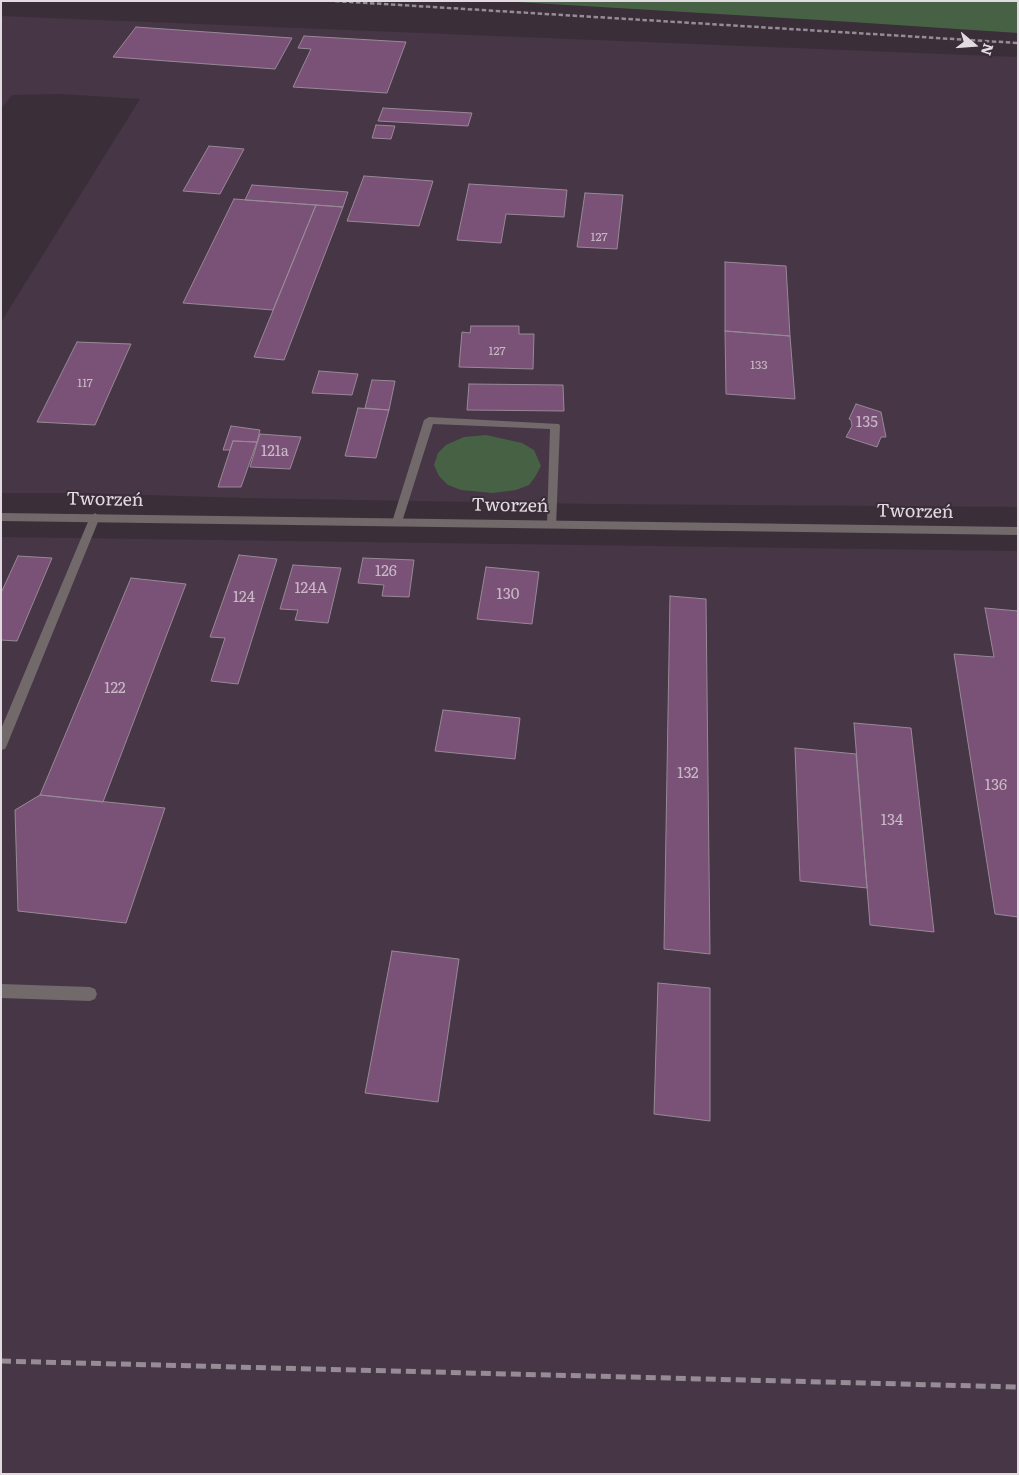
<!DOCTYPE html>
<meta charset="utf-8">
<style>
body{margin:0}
#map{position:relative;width:1019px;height:1475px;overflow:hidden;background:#3a2e39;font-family:Literata,serif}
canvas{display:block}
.frame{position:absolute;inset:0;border:2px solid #e3dbe2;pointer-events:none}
.north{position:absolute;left:949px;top:20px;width:50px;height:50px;-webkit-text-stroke:4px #3a2e39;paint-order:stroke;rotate:108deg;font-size:14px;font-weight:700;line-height:20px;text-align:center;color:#e3dbe2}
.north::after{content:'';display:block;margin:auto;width:18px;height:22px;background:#e3dbe2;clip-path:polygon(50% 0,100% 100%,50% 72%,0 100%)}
</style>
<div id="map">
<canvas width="1019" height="1475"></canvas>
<div class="frame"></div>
<div class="north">N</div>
</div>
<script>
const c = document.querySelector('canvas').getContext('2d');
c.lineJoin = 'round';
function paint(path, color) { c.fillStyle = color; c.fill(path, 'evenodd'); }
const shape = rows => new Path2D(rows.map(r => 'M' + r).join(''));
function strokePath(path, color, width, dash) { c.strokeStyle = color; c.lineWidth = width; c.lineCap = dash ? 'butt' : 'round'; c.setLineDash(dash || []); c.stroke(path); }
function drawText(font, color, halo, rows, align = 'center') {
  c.font = font + ' Literata,serif'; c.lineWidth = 4; c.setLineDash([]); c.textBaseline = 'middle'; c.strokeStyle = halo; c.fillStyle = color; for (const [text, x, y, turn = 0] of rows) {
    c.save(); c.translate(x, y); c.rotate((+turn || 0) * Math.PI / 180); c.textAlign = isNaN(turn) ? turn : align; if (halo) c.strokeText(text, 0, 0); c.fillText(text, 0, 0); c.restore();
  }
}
const built = shape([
 [1,16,1018,57,1018,507,591,504,244,498,81,493,1,493,1,322,140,99,61,94,12,95,1,109],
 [1,537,1018,551,1018,1474,1,1474]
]);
const green = shape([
 [500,1,1018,1,1018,33,836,21],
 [486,435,522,443,534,450,541,466,535,477,529,485,516,490,493,493,461,490,448,485,439,476,434,465,438,453,446,445,464,437]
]);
const building = shape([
 [136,27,292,38,275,69,113,57,136,27],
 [304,36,406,42,387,93,293,87,311,49,298,48,304,36],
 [383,108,472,113,468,126,378,121,383,108],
 [376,125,395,126,391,139,372,138,376,125],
 [209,146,244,149,220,194,183,191,209,146],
 [364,176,433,181,419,226,347,221,364,176],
 [469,184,567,190,564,217,506,214,501,243,457,240,469,184],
 [252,185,348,192,343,207,245,200,252,185],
 [585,193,623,195,617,249,577,247,585,193],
 [234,199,316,205,273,310,183,303,234,199],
 [316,205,343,207,284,360,254,357,316,205],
 [725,262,786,266,790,336,725,331,725,262],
 [471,326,519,326,519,334,534,334,533,369,459,367,462,332,470,333,471,326],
 [725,331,790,336,795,399,726,394,725,331],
 [77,342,131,344,95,425,37,422,77,342],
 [319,371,358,374,352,395,312,393,319,371],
 [372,380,395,381,389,410,365,408,372,380],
 [469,384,563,385,564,411,467,410,469,384],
 [856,404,881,412,886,437,881,437,877,447,846,437,852,426,851,420,849,419,856,404],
 [358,408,389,410,376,458,345,456,358,408],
 [231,426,260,430,257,442,233,441,230,450,223,450,231,426],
 [260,434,301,437,290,469,250,467,260,434],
 [233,441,257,442,241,487,218,487,233,441],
 [239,555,277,559,238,684,211,681,225,638,210,637,239,555],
 [18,556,52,558,17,641,1,640,1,593,18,556],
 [363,558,414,560,409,597,382,596,384,585,358,583,363,558],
 [293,565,341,568,328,623,295,620,298,610,280,609,293,565],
 [486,567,539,572,532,624,477,619,486,567],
 [131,578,186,584,103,802,40,795,131,578],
 [670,596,706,599,710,954,664,949,670,596],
 [985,608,1018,611,1018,917,995,914,954,654,994,657,985,608],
 [443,710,520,718,515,759,435,751,443,710],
 [854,723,911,728,934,932,870,925,854,723],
 [795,748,856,754,867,888,800,881,795,748],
 [40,795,165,808,126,923,18,911,15,810,40,795],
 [392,951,459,959,438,1102,365,1093,392,951],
 [658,983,710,988,710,1121,654,1114,658,983]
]);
const service = shape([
 [429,417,559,424,560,426,556,527,552,528,547,524,550,429,433,424,402,522,401,525,393,525,392,522,424,420,429,417],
 [95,513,100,517,7,745,5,749,1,750,1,729,90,517,95,513],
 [1,984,90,987,95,989,97,994,95,999,90,1001,1,998,1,984]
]);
const tertiary = shape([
 [1,513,1018,527,1018,535,1,521,1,513]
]);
const railFar1 = shape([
 [335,1,1018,43]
]);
const rail = shape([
 [1,1361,1018,1387]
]);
const farNumbernames = [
 ["127",599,237],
 ["127",497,351],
 ["133",759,365],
 ["117",85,383]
];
const numberNames = [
 ["135",867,423],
 ["121a",275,452],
 ["126",386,572],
 ["124A",311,589],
 ["130",508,595],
 ["124",244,598],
 ["122",115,689],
 ["132",688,774],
 ["136",996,786],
 ["134",892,821]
];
const streetNames = [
 ["Tworzeń",105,500,1],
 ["Tworzeń",510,506,1],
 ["Tworzeń",915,512,1]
];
paint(built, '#473646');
paint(green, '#476145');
paint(building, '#7b5277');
strokePath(building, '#978996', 1);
paint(service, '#71696a');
paint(tertiary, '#71696a');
strokePath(railFar1, '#968c95', 2.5, [4.5, 2.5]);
strokePath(rail, '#968c95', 5, [10, 5]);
drawText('12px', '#c9b9c7', null, farNumbernames);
drawText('15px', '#c9b9c7', null, numberNames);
drawText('18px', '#e3dbe2', '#3a2e39', streetNames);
</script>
